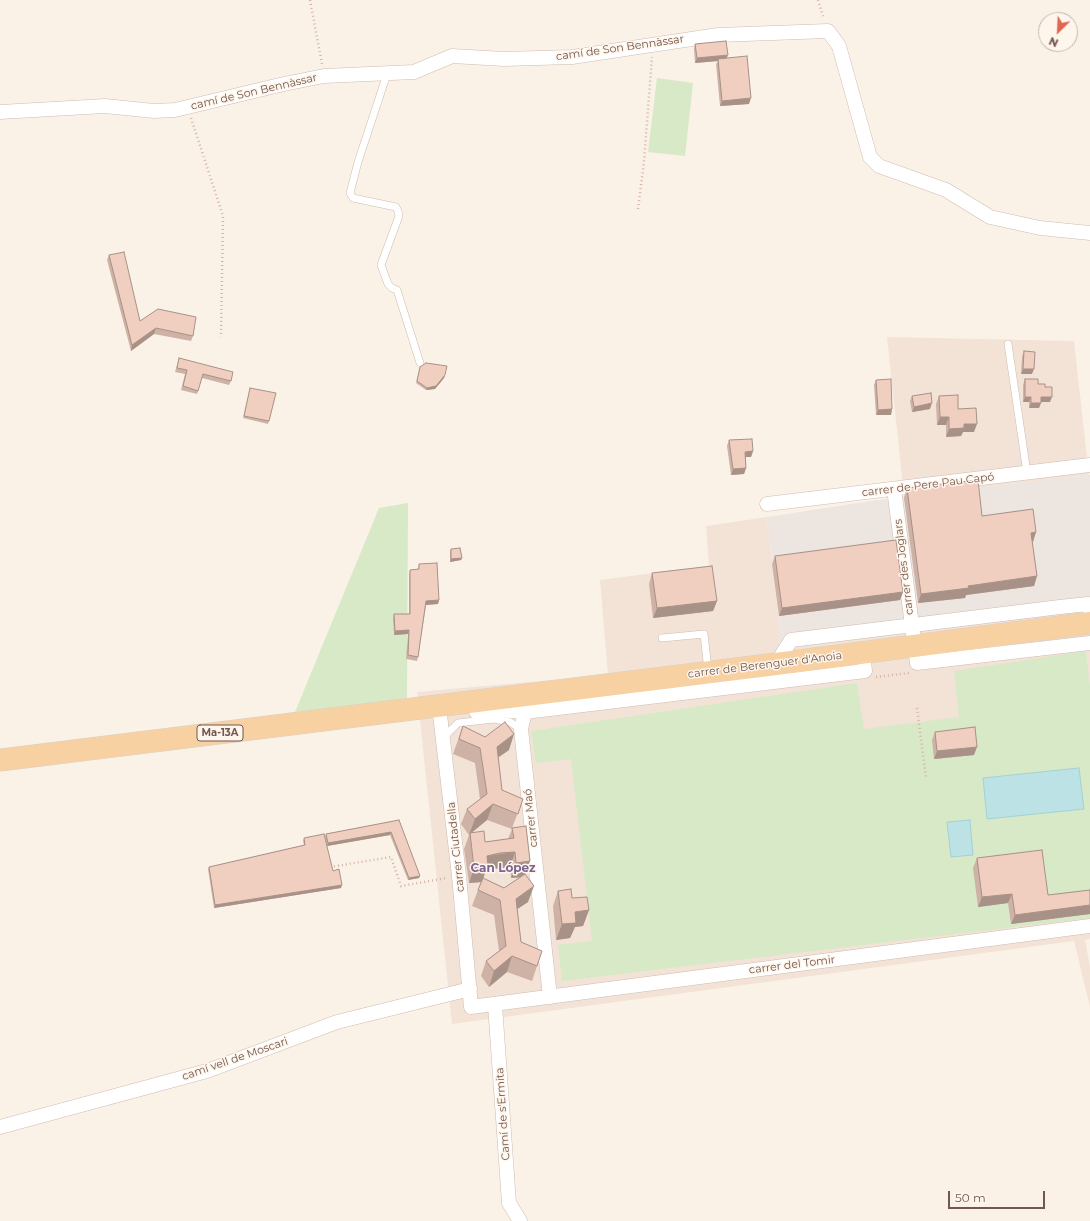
<!DOCTYPE html>
<meta charset="utf-8">
<style>
body{margin:0}
#map{position:relative;width:1090px;height:1221px;overflow:hidden;background:#fbf2e7;font-family:Montserrat,sans-serif}
canvas{display:block}
.north{position:absolute;left:1038px;top:12px;width:40px;height:40px;box-sizing:border-box;background:#fef6ed;border:1px solid #c7b6ad;border-radius:50%;rotate:204deg;font-size:11px;font-weight:700;line-height:16px;text-align:center;color:#74574c}
.north::after{content:'';display:block;margin:auto;width:14px;height:18px;background:#e06651;clip-path:polygon(50% 0,100% 100%,50% 72%,0 100%)}
.scale{position:absolute;left:948px;top:1191px;width:97px;height:18px;box-sizing:border-box;border:2px solid #74574c;border-top:0;padding-left:5px;font-size:12px;line-height:14px;white-space:nowrap;color:#74574c;-webkit-text-stroke:3px #fef6ed;paint-order:stroke}
</style>
<div id="map">
<canvas width="1090" height="1221"></canvas>
<div class="north">N</div>
<div class="scale">50 m</div>
</div>
<script>
const c = document.querySelector('canvas').getContext('2d');
c.lineJoin = 'round';
function paint(path, color) { c.fillStyle = color; c.fill(path, 'evenodd'); }
const shape = rows => new Path2D(rows.map(r => 'M' + r).join(''));
function strokePath(path, color, width, dash) { c.strokeStyle = color; c.lineWidth = width; c.lineCap = dash ? 'butt' : 'round'; c.setLineDash(dash || []); c.stroke(path); }
function drawText(font, color, halo, rows, align = 'center') {
  c.font = font + ' Montserrat,sans-serif'; c.lineWidth = 3; c.setLineDash([]); c.textBaseline = 'middle'; c.strokeStyle = halo; c.fillStyle = color; for (const [text, x, y, turn = 0] of rows) {
    c.save(); c.translate(x, y); c.rotate((+turn || 0) * Math.PI / 180); c.textAlign = isNaN(turn) ? turn : align; if (halo) c.strokeText(text, 0, 0); c.fillText(text, 0, 0); c.restore();
  }
}
const residential = shape([
 [887,337,1074,341,1089,475,904,496],
 [767,517,780,631,779,648,1090,609,1090,939,1085,940,1090,967,1090,1007,1074,941,452,1024,417,692,608,675,600,580,709,566,706,526]
]);
const industrial = shape([
 [1090,475,1090,609,779,648,780,631,767,517,904,496]
]);
const green = shape([
 [657,78,693,83,685,156,648,152],
 [408,503,407,700,295,712,379,508],
 [1086,651,1090,688,1090,918,562,981,558,945,592,941,571,759,536,763,531,731,857,683,864,729,959,717,954,671]
]);
const water = shape([
 [1079,768,1084,809,987,819,983,778,1079,768],
 [970,820,973,855,951,857,947,822,970,820]
]);
const path = shape([
 [310,0,322,64],
 [818,0,824,19],
 [191,118,223,216,221,337],
 [638,209,644,162,652,57],
 [876,677,909,673],
 [917,708,926,778],
 [330,867,391,857,401,886,447,878]
]);
const service = shape([
 [387,74,358,162,350,193,353,198,396,207,398,211,399,216,381,265,388,284,392,288,397,290,420,363],
 [1008,344,1027,473],
 [662,638,704,634,708,670],
 [444,737,458,723,494,719,510,722,521,729]
]);
const minor = shape([
 [0,112,105,106,154,111,175,110,284,84,324,76,414,72,452,56,504,59,572,57,718,35,828,31,839,46,870,157,879,166,946,190,990,217,1040,228,1090,233],
 [894,489,917,663,1090,643],
 [767,504,1090,465],
 [776,664,791,640,1060,607,1088,604,1090,610],
 [439,706,459,876,471,1007,1090,926],
 [476,712,494,710,525,712,865,671,863,653],
 [525,712,521,729,550,997],
 [495,1005,509,1203,520,1221],
 [0,1127,207,1071,337,1022,470,989]
]);
const primary = shape([
 [0,760,776,664,1090,623]
]);
const wall = shape([
 [695,44,726,58,749,104,720,106,716,64,718,61,695,63,694,49],
 [109,255,140,321,193,336,191,341,154,334,131,351,107,260],
 [1024,351,1032,374,1021,374,1022,357],
 [179,358,231,381,229,385,202,378,197,394,181,390,185,374,175,372],
 [420,367,445,375,444,378,435,389,426,390,416,383],
 [1025,379,1038,384,1050,402,1041,402,1039,408,1029,408,1029,402,1023,402,1023,385],
 [876,380,892,409,891,415,876,415,874,385],
 [250,388,269,421,268,424,243,418],
 [912,396,930,409,912,412,910,401],
 [939,396,958,409,974,432,963,432,961,436,946,437,946,425,937,425,936,404],
 [729,440,753,451,751,457,746,457,746,468,744,474,731,475,727,446],
 [907,488,982,516,1036,532,1032,542,1037,576,1034,586,966,595,965,598,918,603,904,498],
 [451,549,462,558,461,560,450,562,450,551],
 [775,556,903,592,900,600,779,616,772,564],
 [419,564,439,600,438,604,426,605,418,657,417,661,406,659,408,634,394,635,393,618,394,614,409,614,409,574,410,570,418,569],
 [652,573,717,601,713,611,653,618,649,584],
 [463,726,509,750,498,758,502,790,523,799,512,828,530,861,525,875,528,902,517,909,521,942,542,951,532,981,507,972,489,987,481,976,486,961,499,951,494,915,472,906,481,882,469,883,464,849,469,835,461,824,467,809,480,799,475,763,453,754],
 [487,820,512,829,508,839,485,842,471,833],
 [510,867,511,878,520,877,504,888,483,878,486,870],
 [935,732,974,755,934,759,932,740],
 [399,820,419,878,408,880,390,835,327,846,325,837,326,834],
 [304,838,333,871,341,888,214,908,208,869,209,867,304,845,303,841],
 [977,858,1048,895,1090,890,1090,914,1011,924,1008,903,978,907,973,868],
 [558,891,572,898,589,910,583,926,575,927,570,938,556,940,553,906]
]);
const shadedWall = shape([
 [728,55,726,60,718,59,718,61,695,63,697,58],
 [751,98,749,104,720,106,722,101],
 [156,328,154,334,131,351,132,345],
 [1023,369,1034,369,1032,374,1021,374],
 [445,375,444,378,435,389,426,390,427,388],
 [1025,397,1031,397,1029,402,1023,402],
 [1041,397,1052,397,1050,402,1039,402],
 [932,403,930,409,912,412,914,407],
 [1031,403,1041,403,1039,408,1029,408],
 [892,409,891,415,876,415,878,410],
 [940,417,949,417,946,425,937,425],
 [964,424,977,424,974,432,963,432,961,436,946,437,949,429],
 [753,451,751,457,743,457,745,452],
 [746,468,744,474,731,475,733,469],
 [1036,532,1033,542,1028,542,1031,533],
 [462,558,461,560,450,562,451,559],
 [1037,576,1034,586,966,595,965,598,918,603,921,594,968,586],
 [903,592,900,600,779,616,782,608],
 [439,600,438,604,425,605,426,601],
 [717,601,713,611,653,618,657,608],
 [409,630,408,634,394,635,395,631],
 [514,734,509,750,491,762,497,747],
 [977,747,974,755,934,759,937,751],
 [493,804,487,820,470,834,470,833,469,835,475,819],
 [391,832,390,835,327,846,328,843],
 [515,852,510,867,486,870,482,882,469,883,474,868,487,856],
 [530,861,524,877,511,878,516,863],
 [420,876,419,878,408,880,409,878],
 [342,885,341,888,214,908,215,905],
 [534,886,528,902,510,914,516,899],
 [1012,894,1008,903,978,907,982,897],
 [1090,905,1090,914,1011,924,1015,915],
 [589,910,583,926,575,927,570,938,556,940,562,924,575,912],
 [512,956,507,972,489,987,494,971]
]);
const building = shape([
 [726,41,728,55,697,58,695,44,726,41],
 [747,56,751,98,722,101,718,59,747,56],
 [124,252,140,321,158,309,196,317,193,336,156,328,132,345,109,255,124,252],
 [1024,351,1035,352,1034,369,1023,369,1024,351],
 [179,358,233,372,231,381,203,374,198,391,183,386,187,370,177,368,179,358],
 [426,363,447,366,445,375,436,386,427,388,417,381,420,367,426,363],
 [891,379,892,409,878,410,876,380,891,379],
 [1025,379,1038,379,1038,384,1045,384,1045,387,1052,387,1052,397,1041,397,1041,403,1031,403,1031,397,1025,397,1025,379],
 [250,388,276,393,269,421,244,416,250,388],
 [931,393,932,403,914,407,912,396,931,393],
 [958,395,958,409,976,408,977,424,964,424,964,428,949,429,949,417,940,417,939,396,958,395],
 [752,439,753,451,745,452,746,468,733,469,729,440,752,439],
 [978,480,982,516,1033,509,1036,532,1031,533,1037,576,968,586,969,588,921,594,907,488,978,480],
 [896,540,903,592,782,608,775,556,896,540],
 [460,548,462,558,451,559,451,549,460,548],
 [437,563,439,600,426,601,418,657,408,655,409,630,395,631,394,614,410,614,410,570,419,569,419,564,437,563],
 [712,566,717,601,657,608,652,573,712,566],
 [505,722,514,734,497,747,502,790,523,799,518,814,493,804,475,819,467,809,487,794,480,748,459,739,463,726,485,737,505,722],
 [975,727,977,747,937,751,935,732,975,727],
 [399,820,420,876,409,878,391,832,328,843,326,834,399,820],
 [526,826,530,861,516,863,515,852,500,853,487,856,488,866,474,868,470,833,484,831,485,842,514,838,512,828,526,826],
 [324,834,333,871,339,869,342,885,215,905,209,867,305,845,304,838,324,834],
 [1042,850,1048,895,1090,890,1090,905,1015,915,1012,894,982,897,977,858,1042,850],
 [525,874,534,886,516,899,521,942,542,951,537,966,512,956,494,971,486,961,506,946,500,900,478,890,483,878,504,888,525,874],
 [571,889,572,898,587,897,589,910,575,912,576,923,562,924,558,891,571,889]
]);
const shields = [
 [220,733,46]
];
const shieldNames = [
 ["Ma-13A",220,733]
];
const streetNames = [
 ["camí de Son Bennàssar",620,48,-8],
 ["camí de Son Bennàssar",254,92,-13],
 ["carrer de Pere Pau Capó",928,485,-7],
 ["carrer des Joglars",904,567,-97],
 ["carrer de Berenguer d'Anoia",765,665,-7],
 ["carrer Maó",531,818,-96],
 ["carrer Ciutadella",456,847,-96],
 ["carrer del Tomir",792,965,-7],
 ["camí vell de Moscari",235,1059,-19],
 ["Camí de s'Ermita",503,1114,-94]
];
const neighbourhoodNames = [
 ["Can López",503,868]
];
paint(residential, '#f3e3d6');
paint(industrial, '#ece5e0');
paint(green, '#d7e9c6');
paint(water, '#bce2e5');
strokePath(water, '#a3d2d6', 1);
strokePath(service, '#cfbbb0', 8);
strokePath(minor, '#cfbbb0', 15);
strokePath(primary, '#d8d0cd', 23);
strokePath(path, '#d5b2a3', 2.5, [1, 3]);
strokePath(service, '#fff', 7);
strokePath(minor, '#fff', 14);
strokePath(primary, '#f7d1a2', 22);
paint(wall, '#ceb2a5');
paint(shadedWall, '#a89186');
paint(building, '#f0cfc0');
strokePath(building, '#a89186', 1);
for (const [x, y, w] of shields) { const box = new Path2D(); box.roundRect(x - w / 2, y - 8, w, 16, 3); c.fillStyle = '#fef6ed'; c.fill(box); strokePath(box, '#74574c', 1); }
drawText('bold 10px', '#74574c', null, shieldNames);
drawText('11px', '#74574c', '#fef6ed', streetNames);
drawText('bold 12px', '#7e6490', '#fef6ed', neighbourhoodNames);
</script>
